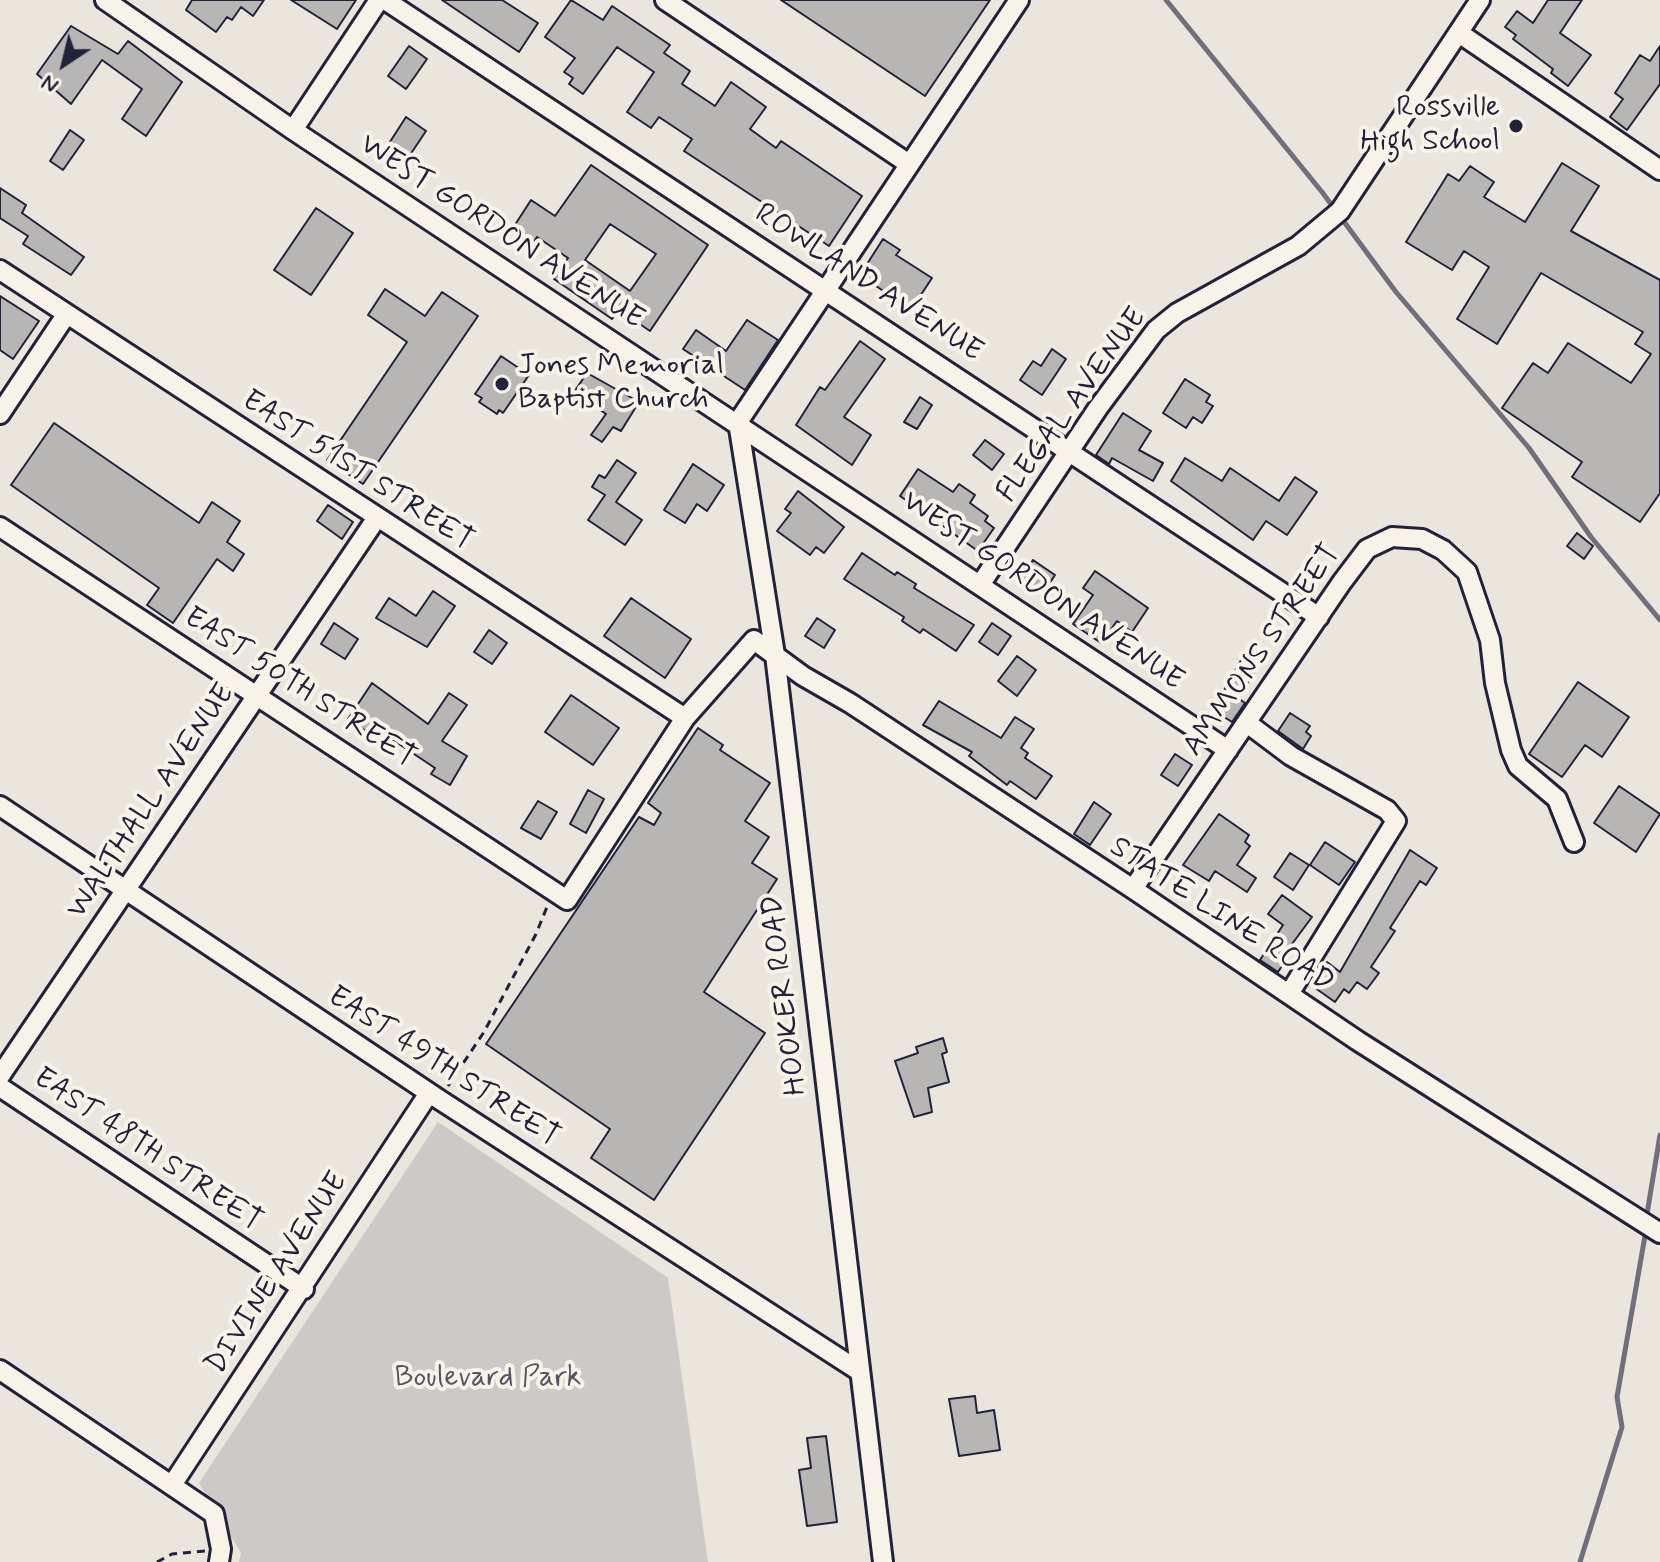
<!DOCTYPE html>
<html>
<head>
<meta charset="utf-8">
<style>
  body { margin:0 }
  #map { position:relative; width:1660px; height:1562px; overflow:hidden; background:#eae6de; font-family:Mynerve,sans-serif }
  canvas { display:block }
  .north { position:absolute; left:24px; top:24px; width:80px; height:80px; -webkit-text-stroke:6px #f7f3e8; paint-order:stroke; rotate:215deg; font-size:22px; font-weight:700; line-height:32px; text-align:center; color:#22223b }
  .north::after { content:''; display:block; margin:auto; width:28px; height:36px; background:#22223b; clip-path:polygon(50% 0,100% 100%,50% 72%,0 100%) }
</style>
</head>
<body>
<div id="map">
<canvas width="1660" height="1562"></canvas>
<div class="north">N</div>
</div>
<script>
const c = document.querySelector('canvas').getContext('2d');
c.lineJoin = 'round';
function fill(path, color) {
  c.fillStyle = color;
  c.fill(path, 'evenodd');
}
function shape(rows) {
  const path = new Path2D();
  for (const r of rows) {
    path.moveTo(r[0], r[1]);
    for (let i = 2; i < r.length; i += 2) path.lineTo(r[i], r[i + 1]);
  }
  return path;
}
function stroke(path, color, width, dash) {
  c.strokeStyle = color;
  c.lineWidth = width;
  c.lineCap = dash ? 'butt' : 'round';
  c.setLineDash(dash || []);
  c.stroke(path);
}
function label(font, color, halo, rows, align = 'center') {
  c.font = font + ' Mynerve,sans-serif';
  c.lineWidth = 8;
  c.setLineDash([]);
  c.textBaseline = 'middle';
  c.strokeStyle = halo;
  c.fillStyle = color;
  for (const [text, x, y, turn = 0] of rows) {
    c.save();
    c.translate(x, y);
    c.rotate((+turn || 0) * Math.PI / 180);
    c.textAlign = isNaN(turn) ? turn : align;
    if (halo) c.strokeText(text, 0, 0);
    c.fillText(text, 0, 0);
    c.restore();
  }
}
fill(shape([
  [438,1122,668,1278,708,1562,239,1562,241,1553,199,1483]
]), '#cdc9c6');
stroke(shape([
  [1166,0,1322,192,1396,292,1529,448,1591,537,1660,620],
  [1646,1220,1660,1135],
  [1580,1562,1622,1427,1617,1397,1646,1230]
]), '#716f7b', 5);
const building = shape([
  [192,0,264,0,253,16,241,7,232,20,227,17,216,32,186,10,192,0],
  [291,0,356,0,337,29,291,0],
  [442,0,502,0,538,23,519,52,442,0],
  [571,0,603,20,612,6,670,45,664,53,690,71,682,84,715,106,731,82,766,107,750,129,776,148,781,141,862,196,829,246,684,151,692,139,659,117,651,128,627,112,654,72,617,47,583,94,569,84,573,78,564,72,575,58,545,37,571,0],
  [781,0,990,0,925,96,781,0],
  [1548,0,1582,0,1560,33,1591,55,1568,86,1551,73,1553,69,1513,39,1516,35,1505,27,1517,11,1533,23,1548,0],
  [71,26,118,54,128,41,182,82,146,136,122,119,142,89,102,60,71,104,37,74,71,26],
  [409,46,427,59,406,89,388,76,409,46],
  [1660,46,1660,84,1627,130,1610,117,1623,99,1615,93,1640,55,1650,61,1660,46],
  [406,117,426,131,406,161,386,148,406,117],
  [70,130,84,140,63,170,50,161,70,130],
  [1562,163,1599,186,1571,231,1660,280,1660,493,1640,522,1572,477,1582,462,1502,408,1533,363,1548,373,1568,343,1631,383,1651,354,1635,344,1643,332,1541,273,1497,344,1457,319,1489,267,1464,251,1452,270,1406,242,1448,174,1459,181,1470,166,1494,182,1484,197,1525,222,1562,163],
  [591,165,708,245,650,331,619,310,612,319,554,279,568,258,537,237,532,245,511,231,531,200,555,216,591,165],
  [610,224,656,254,630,291,585,260,610,224],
  [0,188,26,205,22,213,84,257,71,275,23,244,28,236,0,218,0,188],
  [316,208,353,233,311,295,274,270,316,208],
  [883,239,900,250,896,255,932,278,911,310,860,275,883,239],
  [385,289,425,316,442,292,478,316,363,484,327,460,407,342,368,315,385,289],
  [0,296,39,321,13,359,0,350,0,296],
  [747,320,778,340,745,390,683,349,696,330,726,351,747,320],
  [860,341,885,359,844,417,871,435,852,465,796,425,820,387,825,390,860,341],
  [1052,349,1066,359,1042,395,1020,380,1033,361,1041,366,1052,349],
  [501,356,529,375,503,413,499,410,497,414,479,402,482,398,475,394,501,356],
  [587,373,639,402,621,431,613,427,602,442,591,435,606,414,574,392,587,373],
  [1185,379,1210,395,1206,402,1213,406,1202,423,1193,417,1186,428,1163,413,1185,379],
  [920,397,932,405,917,429,904,422,920,397],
  [1123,413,1151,431,1139,450,1163,463,1153,481,1112,458,1109,464,1096,455,1123,413],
  [54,423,199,523,212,502,240,521,227,542,244,554,233,571,217,559,173,623,147,605,159,588,11,485,54,423],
  [985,440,1004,454,992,470,973,455,985,440],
  [1185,458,1222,481,1230,468,1279,501,1295,477,1317,492,1287,535,1266,521,1253,540,1171,481,1185,458],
  [617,460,636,473,616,502,642,520,625,545,588,520,605,495,592,487,599,475,605,478,617,460],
  [693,464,724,485,707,511,697,504,685,523,664,510,693,464],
  [918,469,953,492,959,484,975,495,970,503,988,516,985,521,994,528,978,551,900,496,918,469],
  [798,491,844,527,824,553,816,547,810,555,777,531,791,513,785,509,798,491],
  [328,505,353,522,342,539,317,521,328,505],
  [1577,533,1593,546,1584,559,1567,546,1577,533],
  [862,553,895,575,897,572,916,584,914,588,974,625,956,651,923,629,920,633,902,621,904,617,844,579,862,553],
  [1033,560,1055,575,1043,593,1021,578,1033,560],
  [1095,571,1148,608,1132,632,1117,621,1101,643,1073,624,1093,595,1083,588,1095,571],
  [433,591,455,606,427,647,376,618,389,598,416,616,433,591],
  [631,598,691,639,665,678,604,636,631,598],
  [817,618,835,630,824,648,805,636,817,618],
  [334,623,358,639,345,659,321,644,334,623],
  [992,623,1011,636,998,655,979,642,992,623],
  [489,630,507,643,492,664,474,652,489,630],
  [1244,655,1259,665,1238,698,1245,703,1232,722,1213,710,1244,655],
  [1017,656,1036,670,1017,696,998,681,1017,656],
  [1578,682,1629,717,1602,757,1585,745,1562,777,1529,754,1578,682],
  [372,683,428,724,449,693,467,705,442,741,467,756,450,785,431,774,435,768,399,744,373,728,370,734,348,719,372,683],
  [571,695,619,728,593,765,545,732,571,695],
  [939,701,1001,738,1015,717,1034,729,1021,748,1028,753,1025,758,1052,776,1036,799,1010,781,1007,785,969,756,972,752,923,725,939,701],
  [1290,713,1310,726,1306,732,1311,736,1303,749,1278,731,1290,713],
  [698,728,723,745,720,750,770,783,745,821,769,837,752,863,777,879,704,992,765,1033,654,1200,591,1158,610,1129,486,1044,639,817,654,825,661,813,648,803,698,728],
  [1175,754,1192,765,1178,786,1161,775,1175,754],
  [1619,786,1660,814,1636,852,1594,823,1619,786],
  [588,790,604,799,586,833,570,824,588,790],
  [538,801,557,812,541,839,521,828,538,801],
  [1094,802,1111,814,1090,845,1074,834,1094,802],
  [1219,814,1249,835,1245,842,1250,846,1237,865,1256,878,1247,892,1215,871,1209,881,1183,865,1219,814],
  [1325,842,1355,862,1339,885,1310,865,1325,842],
  [1410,850,1437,868,1426,885,1420,881,1390,928,1395,931,1371,967,1379,973,1367,989,1357,982,1349,993,1344,989,1335,1002,1311,985,1327,962,1340,972,1410,850],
  [1290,853,1309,865,1293,890,1274,877,1290,853],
  [1282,895,1312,917,1292,944,1295,946,1278,972,1260,960,1283,925,1268,914,1282,895],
  [943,1038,947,1052,942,1054,949,1082,928,1088,932,1112,914,1117,895,1061,918,1053,916,1047,943,1038],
  [975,1396,977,1413,994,1410,1000,1450,959,1456,949,1399,975,1396],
  [826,1436,837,1522,807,1526,799,1470,811,1468,807,1438,826,1436]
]);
fill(building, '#b8b6b5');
stroke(building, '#22223b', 2);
const minor = shape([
  [105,0,293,130,1228,750],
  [385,0,1319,617],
  [665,0,909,164],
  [1459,33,1660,170],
  [293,130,379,0],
  [0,270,685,718],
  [0,414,66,315],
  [0,527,567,900,685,718,754,640,803,676,850,703,1133,889,1358,1041,1660,1233],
  [980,585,1098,408,1156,330,1177,313,1298,246,1340,211,1480,0],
  [1247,723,1291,756,1387,810,1396,821,1289,994],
  [0,806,440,1100,859,1371],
  [1133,889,1342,582,1367,549,1392,537,1422,539,1443,550,1467,572,1490,640,1495,683,1511,750,1518,766,1557,799,1574,842],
  [0,1076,376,519],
  [0,1087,304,1289],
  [0,1370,214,1514,221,1549,219,1562],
  [172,1485,429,1093],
  [883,1562,775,655,738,422,1019,0]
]);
stroke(minor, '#22223b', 24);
stroke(shape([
  [448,1086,484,1032,536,934,547,907],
  [157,1562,172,1554,205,1551]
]), '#22223b', 3, [8, 6]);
stroke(minor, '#f7f3e8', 18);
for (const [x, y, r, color] of [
  [1516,126,8,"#22223b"],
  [502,384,8,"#22223b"]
]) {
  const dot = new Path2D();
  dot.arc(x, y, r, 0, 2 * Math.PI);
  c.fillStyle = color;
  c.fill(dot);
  stroke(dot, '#f7f3e8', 3);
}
label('30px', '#22223b', '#f7f3e8', [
  ["Rossville",1500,109],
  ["High School",1500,143],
  ["Jones Memorial",518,367,"left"],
  ["Baptist Church",518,401,"left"]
], 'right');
label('30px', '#22223b', '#f7f3e8', [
  ["WEST GORDON AVENUE",501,233,33],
  ["ROWLAND AVENUE",868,284,33],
  ["FLEGAL AVENUE",1073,406,-54],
  ["EAST 51ST STREET",357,472,33],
  ["WEST GORDON AVENUE",1042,592,34],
  ["AMMONS STREET",1263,651,-55],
  ["EAST 50TH STREET",299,689,33],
  ["WALTHALL AVENUE",152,802,-56],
  ["STATE LINE ROAD",1221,916,33],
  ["HOOKER ROAD",786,995,-97],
  ["EAST 49TH STREET",443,1068,33],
  ["EAST 48TH STREET",147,1151,34],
  ["DIVINE AVENUE",278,1274,-57]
]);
label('30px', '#555465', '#f7f3e8', [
  ["Boulevard Park",488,1379]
]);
</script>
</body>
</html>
